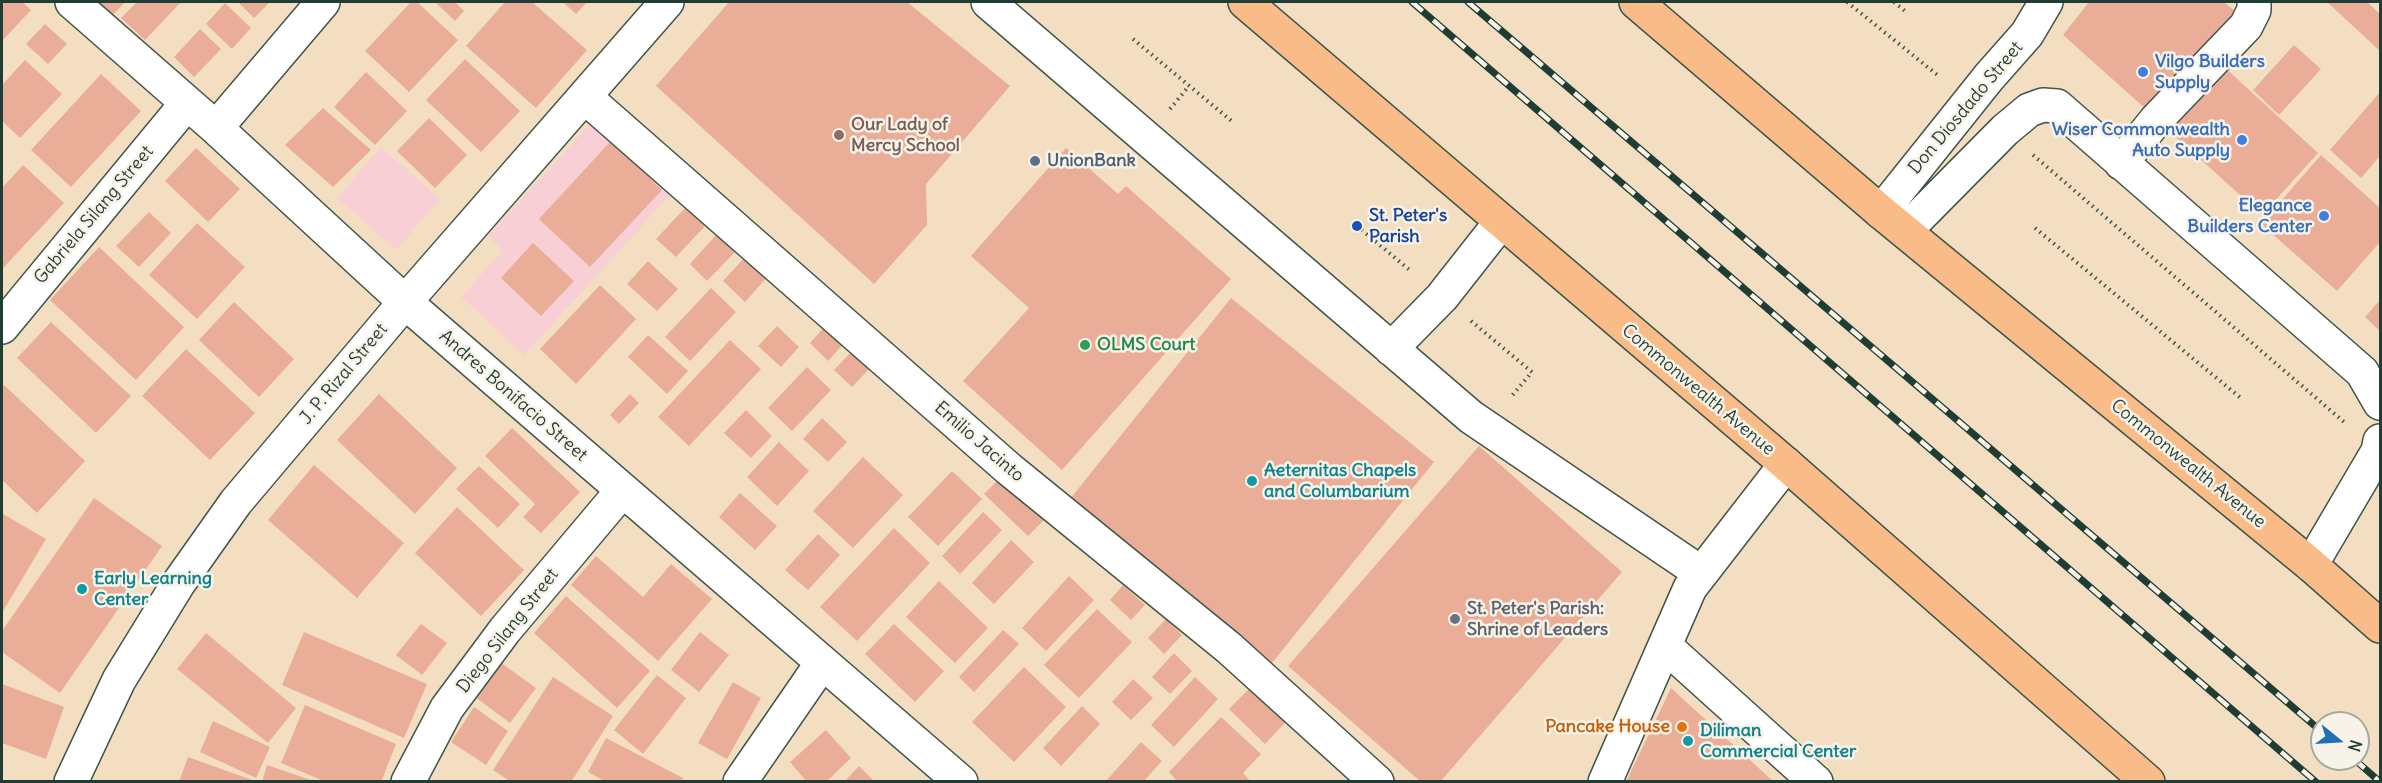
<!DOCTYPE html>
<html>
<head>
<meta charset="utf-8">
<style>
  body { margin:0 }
  #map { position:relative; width:2382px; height:783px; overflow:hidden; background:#f3dec1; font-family:Delius,sans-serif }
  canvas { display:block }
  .frame { position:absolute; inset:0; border:3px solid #1f3d34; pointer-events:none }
  .north { position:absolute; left:2310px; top:711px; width:60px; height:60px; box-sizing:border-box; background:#f7f3e8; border:2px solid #a1aaa0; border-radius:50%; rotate:108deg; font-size:16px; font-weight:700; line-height:24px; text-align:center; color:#1f3d34 }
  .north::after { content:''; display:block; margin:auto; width:21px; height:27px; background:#1f6fb2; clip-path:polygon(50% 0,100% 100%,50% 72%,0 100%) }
</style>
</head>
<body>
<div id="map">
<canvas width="2382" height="783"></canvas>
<div class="frame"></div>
<div class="north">N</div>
</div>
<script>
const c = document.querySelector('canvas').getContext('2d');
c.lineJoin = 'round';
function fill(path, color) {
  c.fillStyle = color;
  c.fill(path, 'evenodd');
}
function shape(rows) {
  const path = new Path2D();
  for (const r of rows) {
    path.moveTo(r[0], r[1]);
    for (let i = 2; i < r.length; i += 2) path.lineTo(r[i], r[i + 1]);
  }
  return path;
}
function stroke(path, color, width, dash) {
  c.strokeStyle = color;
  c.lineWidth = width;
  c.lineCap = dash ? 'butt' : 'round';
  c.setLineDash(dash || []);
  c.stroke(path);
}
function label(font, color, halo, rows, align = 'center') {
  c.font = font + ' Delius,sans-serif';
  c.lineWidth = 5;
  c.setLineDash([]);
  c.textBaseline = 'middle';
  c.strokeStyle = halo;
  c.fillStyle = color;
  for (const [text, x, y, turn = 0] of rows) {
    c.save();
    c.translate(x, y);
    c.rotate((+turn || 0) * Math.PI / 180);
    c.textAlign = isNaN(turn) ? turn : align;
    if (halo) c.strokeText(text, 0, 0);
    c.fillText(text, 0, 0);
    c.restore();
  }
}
fill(shape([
  [597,117,675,190,524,355,461,297,503,251,488,236],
  [381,147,440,199,396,250,337,198]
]), '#f7cfd4');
fill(shape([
  [2,2,22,2,31,10,3,40],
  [96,2,125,2,112,16],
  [137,2,181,2,145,40,121,18],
  [238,2,270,2,254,18],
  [411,2,417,2,458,40,409,92,365,51],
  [435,2,455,2,464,11,455,21],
  [505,2,532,2,587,50,536,108,466,46],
  [563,2,587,2,576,14],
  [729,2,907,2,1010,86,926,184,927,225,874,284,656,86],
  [2089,2,2224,2,2235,11,2147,110,2063,35],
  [2327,2,2367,2,2380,14,2380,51],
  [225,3,251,28,232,49,206,24],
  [45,24,67,44,48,64,26,44],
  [200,29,221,49,194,77,174,57],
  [2294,45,2321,69,2279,115,2253,90],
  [465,59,520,111,481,152,426,100],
  [25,60,62,94,20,138,2,121,2,85],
  [2222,65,2318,153,2262,215,2166,128],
  [366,72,407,111,375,145,334,107],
  [101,74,141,111,71,187,31,150],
  [2380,92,2380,156,2361,178,2330,150],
  [323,108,371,150,333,187,285,145],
  [429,118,467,155,435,188,397,151],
  [611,141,662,190,590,267,539,219],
  [196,148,240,189,208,222,165,181],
  [1066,148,1118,194,1126,186,1231,279,1062,470,963,381,1029,308,971,256],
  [2321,155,2380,208,2380,242,2337,291,2261,224],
  [23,165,64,203,3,268,2,188],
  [685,208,705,226,676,257,656,239],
  [149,212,171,233,139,267,116,246],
  [197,223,245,267,197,319,149,275],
  [717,234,736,251,707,281,690,264],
  [533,243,574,281,541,316,501,278],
  [99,247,184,327,136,380,50,300],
  [747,255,769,275,745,302,723,281],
  [648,261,678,289,657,311,627,284],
  [600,285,636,319,576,384,540,349],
  [711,288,736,312,690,361,665,337],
  [1231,298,1434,462,1272,663,1070,499],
  [2380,300,2380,331,2365,317],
  [234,302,294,359,259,397,199,340],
  [51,322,131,396,96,433,17,358],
  [829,322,847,340,828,361,810,343],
  [777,326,799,347,781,367,758,346],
  [648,335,688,371,667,394,628,357],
  [730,340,761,369,689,446,658,417],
  [186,349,255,413,210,460,142,396],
  [854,349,872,366,852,387,834,370],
  [807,367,831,390,792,431,768,408],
  [4,385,85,461,37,513,2,480,2,388],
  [379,394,457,468,415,514,337,440],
  [630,394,639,403,619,424,610,415],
  [746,410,772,436,751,458,724,433],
  [822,418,847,442,828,462,803,439],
  [512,428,580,492,541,533,523,517,535,504,485,456],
  [779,442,809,471,777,506,747,477],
  [1479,446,1622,572,1440,782,1421,782,1288,666],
  [863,457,903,495,853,548,813,511],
  [314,465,404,543,357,598,268,520],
  [479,466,520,504,498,528,456,489],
  [952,471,982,499,938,546,908,517],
  [1001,477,1045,519,1028,536,984,494],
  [740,493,777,526,755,550,719,517],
  [94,498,162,546,60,693,2,652,2,631],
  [457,507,524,570,481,616,415,553],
  [983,512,1002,530,960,574,942,556],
  [3,514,46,539,3,611,2,517],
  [894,528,930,563,857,641,820,607],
  [818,534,840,555,808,590,785,570],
  [1011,540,1034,562,994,604,972,583],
  [596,556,643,597,671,564,712,599,658,661,571,585],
  [1069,576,1094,600,1046,651,1022,628],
  [939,581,988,628,955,663,906,617],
  [1123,585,1145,605,1131,620,1110,600],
  [566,596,650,671,617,708,534,633],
  [1097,609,1132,642,1079,698,1044,665],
  [1166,619,1182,635,1164,654,1148,638],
  [421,624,447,643,422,675,396,655],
  [894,624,944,671,915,702,865,654],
  [1003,630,1019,644,974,692,959,677],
  [304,632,427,684,404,738,282,685],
  [700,632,729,655,699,692,671,670],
  [206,633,296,708,268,743,177,669],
  [1174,653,1192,671,1170,694,1152,677],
  [500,662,536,688,510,723,475,697],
  [1024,667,1066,707,1014,762,972,722],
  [657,675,686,698,643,754,614,730],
  [553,677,613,716,571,782,511,782,493,770],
  [1195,677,1218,699,1174,747,1151,725],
  [1133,679,1153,698,1131,720,1112,702],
  [1259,679,1295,712,1265,744,1229,709],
  [733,682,761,698,727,759,698,743],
  [2,684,64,707,46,759,2,743],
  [1671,688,1774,782,1626,782],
  [305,705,396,744,381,782,326,782,281,763],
  [1082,706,1100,724,1061,766,1043,748],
  [474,707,508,731,486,765,451,742],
  [1221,717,1261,754,1243,773,1251,782,1178,782,1169,772],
  [213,721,270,747,256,778,200,752],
  [826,730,851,758,826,782,807,782,790,762],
  [606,738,683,778,682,782,606,782,588,772],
  [1141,742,1162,761,1143,782,1105,782],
  [188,757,255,781,255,782,179,782],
  [267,765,314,781,314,782,262,782],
  [859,766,875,782,844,782]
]), '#eaae98');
const minor = shape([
  [72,2,216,128,405,302,961,782],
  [988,2,1471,417,1701,573],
  [585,97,1009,469,1229,648,1377,782],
  [216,128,323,2],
  [2121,163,2156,120,2246,26,2254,10,2254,2],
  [1881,212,1989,77,2027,34,2046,2],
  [1905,231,2005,130,2029,110,2043,105,2057,106,2362,372,2380,403],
  [2,327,187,103],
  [1391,349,1442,297,1501,222],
  [2311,565,2378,451,2380,441],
  [1665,646,1816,782],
  [71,782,119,680,178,584,236,502,405,302,667,2],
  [408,782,447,708,505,630,622,491],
  [740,782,822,663],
  [1605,782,1690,588,1786,464]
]);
const major = shape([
  [1245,2,1786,464,2148,782],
  [1636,2,1881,212,2311,565,2380,626]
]);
stroke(minor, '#3f5549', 36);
stroke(major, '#3f5549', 36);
stroke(shape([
  [1847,2,1940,77],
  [1894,2,1905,11,1908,9],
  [1133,39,1234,123],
  [1170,109,1189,86],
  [2033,155,2344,422],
  [1357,226,1412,272],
  [2035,228,2242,399],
  [1471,321,1532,372,1510,398]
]), '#3f5549', 4, [1.5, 4.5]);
stroke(minor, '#fff', 33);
stroke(major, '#f9bc89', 33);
const rail = shape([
  [1412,2,2316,782],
  [1468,2,2322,732],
  [2354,759,2380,782]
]);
stroke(rail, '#1f3d34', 7);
stroke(rail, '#f7f3e8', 4.5, [14]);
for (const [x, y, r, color] of [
  [2143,72,6,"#3f7fe0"],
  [839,135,6,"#8d6e63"],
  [2242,140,6,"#3f7fe0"],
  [1035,161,6,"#5c6f8a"],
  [2324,216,6,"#3f7fe0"],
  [1357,226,6,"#1a4fb4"],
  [1085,345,6,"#2e9e5b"],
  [1252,481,6,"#0f9aa8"],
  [82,589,6,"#0f9aa8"],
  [1455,619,6,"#6b7280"],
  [1682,727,6,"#e8710a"],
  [1688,741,6,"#0f9aa8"]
]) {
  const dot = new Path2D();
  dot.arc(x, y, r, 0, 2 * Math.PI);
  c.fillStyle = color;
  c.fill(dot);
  stroke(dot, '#f7f3e8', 2);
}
label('bold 18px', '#366cbe', '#f7f3e8', [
  ["Vilgo Builders",2155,62,"left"],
  ["Supply",2155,83,"left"],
  ["Wiser Commonwealth",2230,130],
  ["Auto Supply",2230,151],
  ["Elegance",2312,206],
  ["Builders Center",2312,227]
], 'right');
label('18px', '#1f3d34', '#f7f3e8', [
  ["Don Diosdado Street",1966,108,-50],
  ["Gabriela Silang Street",94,215,-50],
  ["J. P. Rizal Street",344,374,-50],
  ["Commonwealth Avenue",1698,390,40],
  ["Andres Bonifacio Street",513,396,41],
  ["Emilio Jacinto",979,442,41],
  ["Commonwealth Avenue",2188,464,39],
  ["Diego Silang Street",508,631,-52]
]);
label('bold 18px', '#785e54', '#f7f3e8', [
  ["Our Lady of",851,125],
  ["Mercy School",851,146]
], 'left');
label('bold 18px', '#4e5e75', '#f7f3e8', [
  ["UnionBank",1047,161]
], 'left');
label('bold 18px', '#164399', '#f7f3e8', [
  ["St. Peter's",1369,216],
  ["Parish",1369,237]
], 'left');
label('bold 18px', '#27864d', '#f7f3e8', [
  ["OLMS Court",1097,345]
], 'left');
label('bold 18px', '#0d838f', '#f7f3e8', [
  ["Aeternitas Chapels",1264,471],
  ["and Columbarium",1264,492],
  ["Early Learning",94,579],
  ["Center",94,600],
  ["Diliman",1700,731],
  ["Commercial Center",1700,752]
], 'left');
label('bold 18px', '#5b616d', '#f7f3e8', [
  ["St. Peter's Parish:",1467,609],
  ["Shrine of Leaders",1467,630]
], 'left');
label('bold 18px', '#c56008', '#f7f3e8', [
  ["Pancake House",1670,727]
], 'right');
</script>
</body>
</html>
